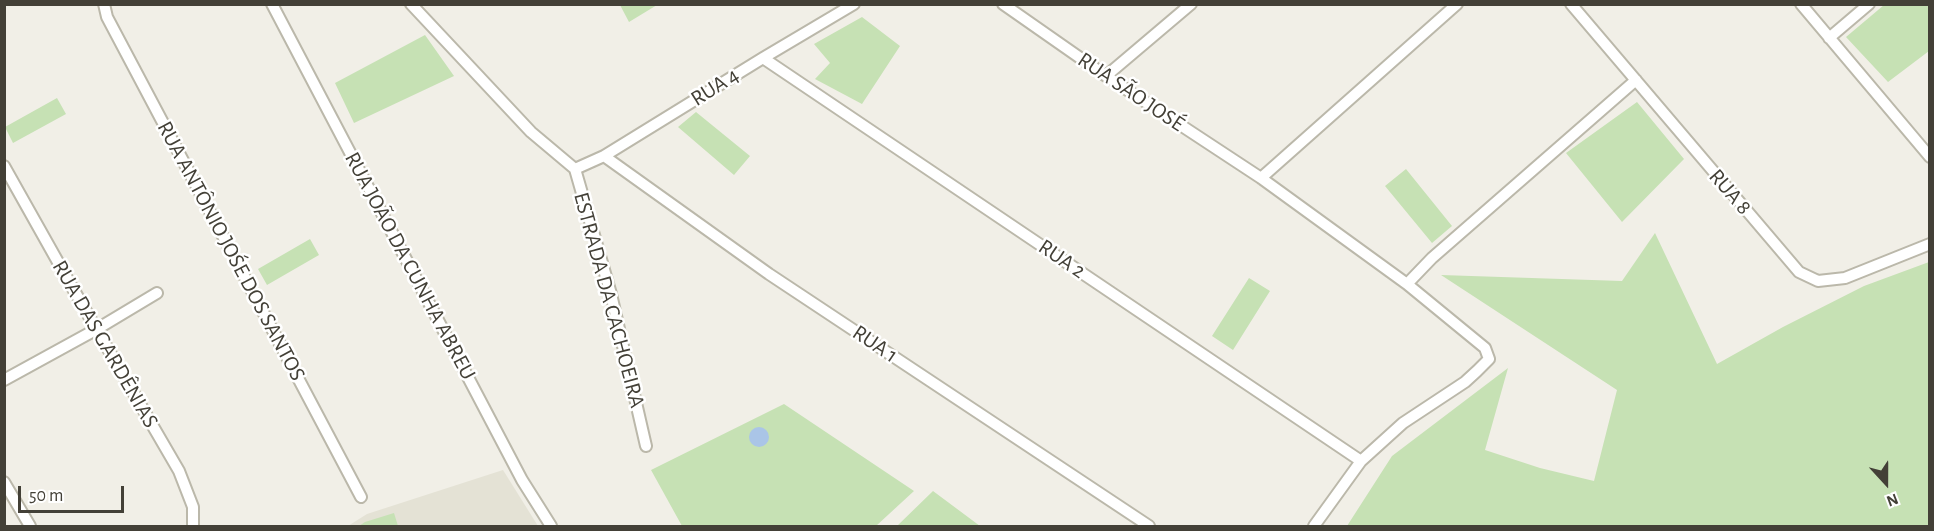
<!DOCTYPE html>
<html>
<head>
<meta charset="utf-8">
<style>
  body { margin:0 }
  #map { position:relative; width:1934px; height:531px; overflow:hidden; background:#f1efe7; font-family:"Alegreya Sans",sans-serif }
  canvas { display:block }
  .frame { position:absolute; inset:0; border:6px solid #434037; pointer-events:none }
  .north { position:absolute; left:1856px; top:453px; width:60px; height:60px; -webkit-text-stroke:4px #fff; paint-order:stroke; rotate:159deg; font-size:16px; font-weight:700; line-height:24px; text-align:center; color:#434037 }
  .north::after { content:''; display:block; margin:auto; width:21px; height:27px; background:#434037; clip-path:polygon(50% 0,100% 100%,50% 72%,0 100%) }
  .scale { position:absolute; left:18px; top:486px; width:106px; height:27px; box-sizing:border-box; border:3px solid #434037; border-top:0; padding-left:8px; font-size:18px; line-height:21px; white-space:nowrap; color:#434037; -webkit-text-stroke:4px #fff; paint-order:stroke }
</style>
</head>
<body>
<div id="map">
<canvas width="1934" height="531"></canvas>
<div class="frame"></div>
<div class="north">N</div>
<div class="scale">50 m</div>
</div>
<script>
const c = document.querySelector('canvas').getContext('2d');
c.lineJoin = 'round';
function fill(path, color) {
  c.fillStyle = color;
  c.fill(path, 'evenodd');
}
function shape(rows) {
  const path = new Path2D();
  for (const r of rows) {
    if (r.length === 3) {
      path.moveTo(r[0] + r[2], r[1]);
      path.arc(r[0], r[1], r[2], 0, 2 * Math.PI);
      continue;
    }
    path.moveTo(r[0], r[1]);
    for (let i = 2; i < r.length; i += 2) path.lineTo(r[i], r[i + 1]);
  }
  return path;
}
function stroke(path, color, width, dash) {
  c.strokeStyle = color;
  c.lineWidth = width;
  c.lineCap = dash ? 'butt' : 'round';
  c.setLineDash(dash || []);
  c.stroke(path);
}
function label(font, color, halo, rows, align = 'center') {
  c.font = font + ' "Alegreya Sans",sans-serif';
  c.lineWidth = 5;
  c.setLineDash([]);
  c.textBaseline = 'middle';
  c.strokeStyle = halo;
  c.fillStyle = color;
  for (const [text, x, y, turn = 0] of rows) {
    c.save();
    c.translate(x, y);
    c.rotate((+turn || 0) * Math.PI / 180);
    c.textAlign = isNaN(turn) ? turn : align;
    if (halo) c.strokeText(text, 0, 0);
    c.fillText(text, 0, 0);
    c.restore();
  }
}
fill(shape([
  [503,470,538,526,348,526,367,514]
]), '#e4e2d5');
fill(shape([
  [620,5,657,5,629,22],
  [1884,5,1930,5,1929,51,1888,82,1846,37],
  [862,17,900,46,862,104,815,79,830,63,814,44],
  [425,35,454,76,354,123,335,83],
  [57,98,66,114,13,143,5,127],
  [1637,102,1684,159,1622,222,1566,153],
  [696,112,750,156,734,175,678,127],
  [1406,169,1452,226,1432,243,1385,186],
  [1655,233,1717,364,1783,327,1864,286,1929,262,1929,526,1347,526,1392,456,1508,368,1485,450,1540,468,1594,481,1617,390,1441,275,1622,281],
  [310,239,319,255,267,285,258,269],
  [1249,278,1270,291,1233,350,1212,336],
  [784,404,914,491,876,526,682,526,651,470],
  [933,491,980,526,897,526],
  [394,513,398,526,359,526,365,522]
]), '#c6e1b4');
fill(shape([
  [759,437,10]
]), '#aac5e7');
const street = shape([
  [104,4,107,17,361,497],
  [272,4,522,480,551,526],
  [411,4,531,132,575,169,611,294,646,446],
  [1003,4,1106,76,1261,178,1407,284,1485,348,1489,359,1477,371,1465,382,1403,423,1361,461,1314,526],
  [1571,4,1799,272,1818,281,1845,278,1930,244],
  [1801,4,1930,157],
  [1829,38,1869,4],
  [763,58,1361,461],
  [1106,76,1191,4],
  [604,156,769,274,1149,526],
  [4,166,72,287,179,471,193,507,193,526],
  [575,169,604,156,763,58,854,4],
  [1261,178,1457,4],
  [1407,284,1432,258,1636,80],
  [4,380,97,329,157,293],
  [4,482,30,526]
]);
stroke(street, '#bbb8aa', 14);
stroke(street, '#fff', 10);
label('22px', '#434037', '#fff', [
  ["RUA 4",715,87,-32],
  ["RUA SÃO JOSÉ",1131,92,34],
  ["RUA 8",1730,192,49],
  ["RUA ANTÔNIO JOŚE DOS SANTOS",231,251,62],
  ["RUA 2",1062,259,34],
  ["RUA JOÃO DA CUNHA ABREU",410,266,62],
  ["ESTRADA DA CACHOEIRA",609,300,75],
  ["RUA DAS GARDÊNIAS",105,344,60],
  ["RUA 1",875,344,34]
]);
</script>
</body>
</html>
